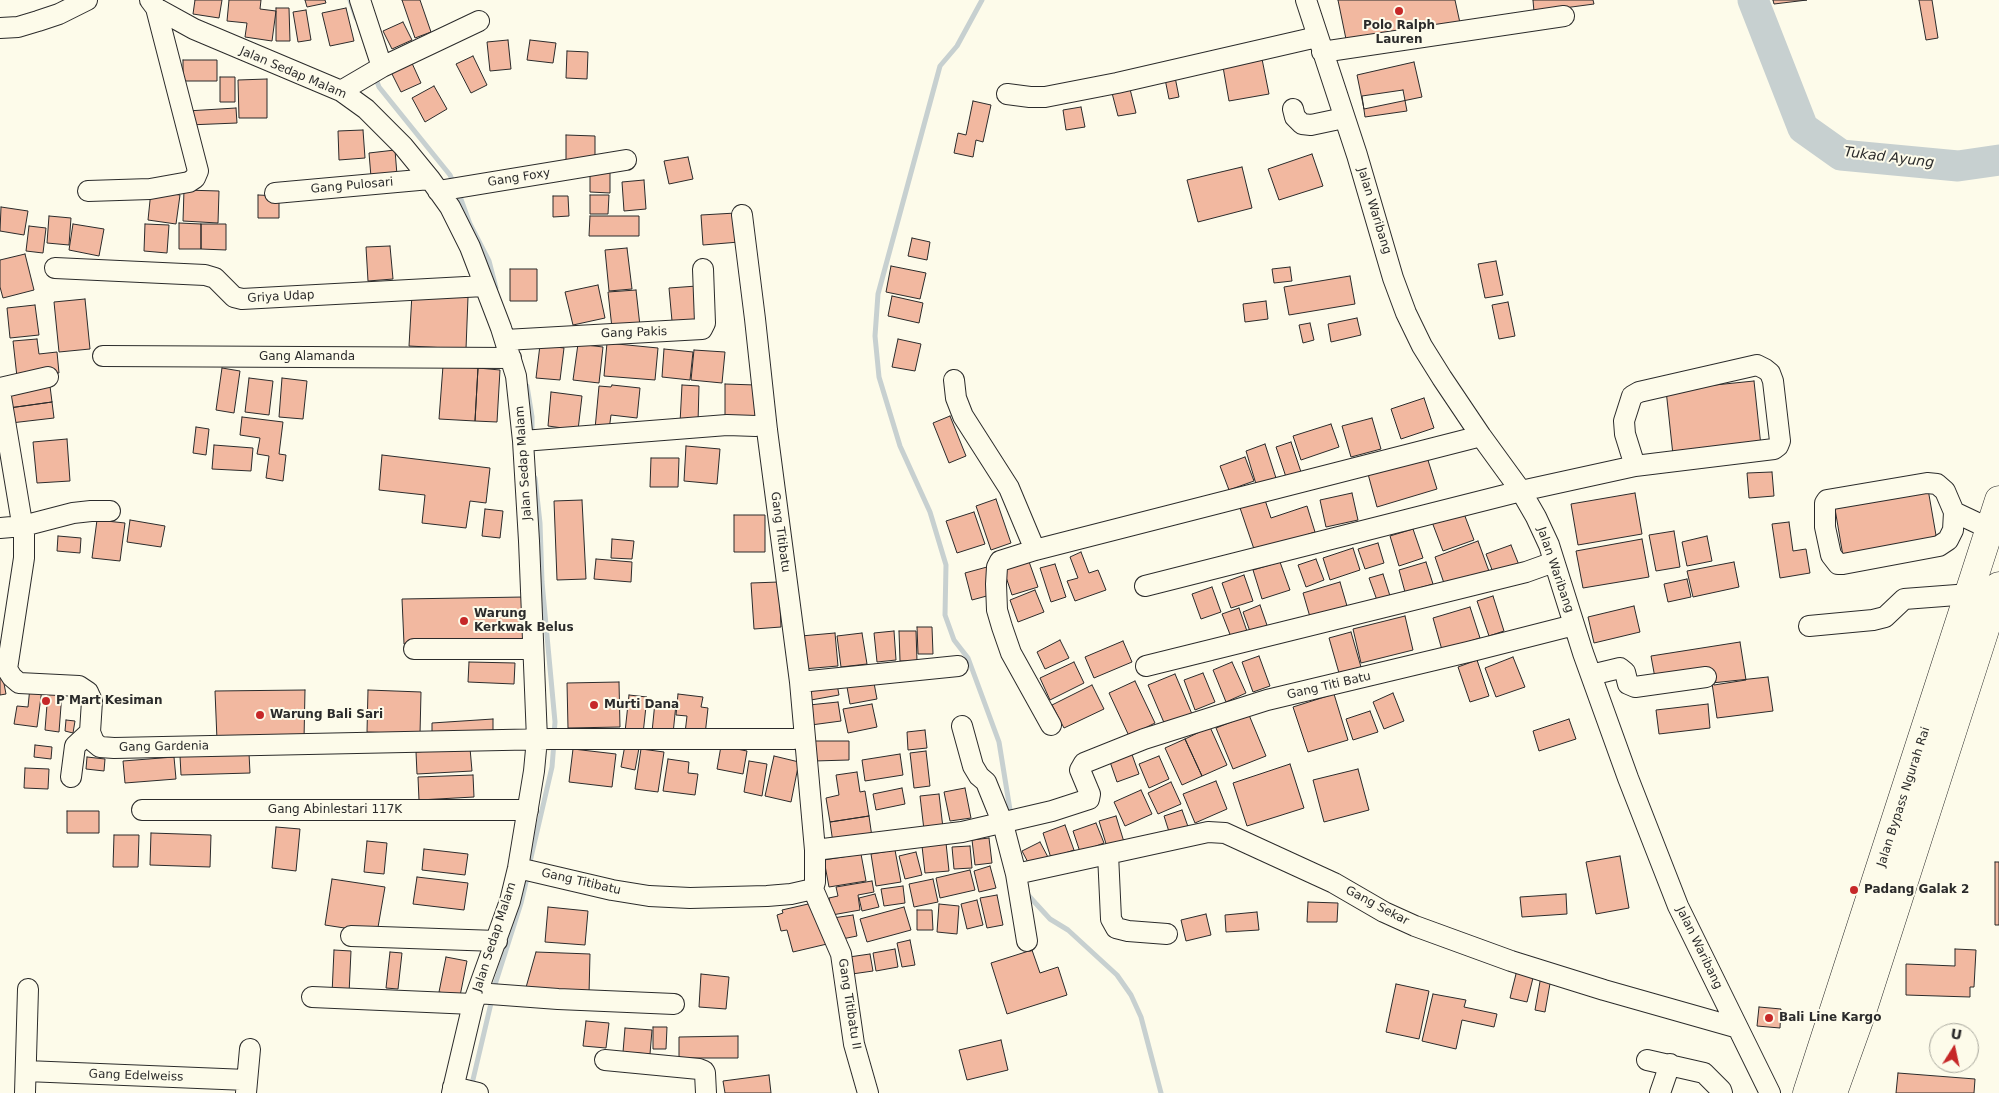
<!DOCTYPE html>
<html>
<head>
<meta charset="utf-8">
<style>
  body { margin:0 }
  #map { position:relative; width:1999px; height:1093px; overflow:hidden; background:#fdfbea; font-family:"DejaVu Sans",sans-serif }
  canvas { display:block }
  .north { position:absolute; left:1929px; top:1023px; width:50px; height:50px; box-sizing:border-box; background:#fdfbea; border:1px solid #a9a89e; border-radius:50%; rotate:10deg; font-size:14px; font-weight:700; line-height:20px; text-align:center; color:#2b2b2b }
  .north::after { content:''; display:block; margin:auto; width:18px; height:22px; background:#c62828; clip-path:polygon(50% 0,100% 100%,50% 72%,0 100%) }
</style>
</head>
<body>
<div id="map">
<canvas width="1999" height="1093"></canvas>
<div class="north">U</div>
</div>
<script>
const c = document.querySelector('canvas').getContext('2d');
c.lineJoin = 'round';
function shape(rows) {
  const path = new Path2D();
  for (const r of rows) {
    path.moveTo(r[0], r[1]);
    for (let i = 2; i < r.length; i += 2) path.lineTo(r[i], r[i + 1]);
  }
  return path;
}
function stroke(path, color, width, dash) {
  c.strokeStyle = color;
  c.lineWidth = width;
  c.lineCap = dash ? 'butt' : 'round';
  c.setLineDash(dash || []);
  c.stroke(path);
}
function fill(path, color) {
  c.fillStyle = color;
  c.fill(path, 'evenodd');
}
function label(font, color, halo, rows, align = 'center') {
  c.font = font + ' "DejaVu Sans",sans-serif';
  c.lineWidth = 4;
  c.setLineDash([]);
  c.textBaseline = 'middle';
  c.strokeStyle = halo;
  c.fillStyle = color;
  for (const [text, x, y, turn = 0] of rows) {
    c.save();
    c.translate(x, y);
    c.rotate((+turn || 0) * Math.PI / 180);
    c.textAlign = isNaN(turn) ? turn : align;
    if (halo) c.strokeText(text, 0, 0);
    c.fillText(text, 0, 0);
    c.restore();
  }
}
stroke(shape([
  [350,0,356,18],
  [982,0,957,46,940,66,878,294,875,336,879,377,900,446,930,512,946,565,945,615,954,640,968,658,999,742,1011,816],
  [375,76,379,87,450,175,454,184],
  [458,191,470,224,489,261,496,288],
  [527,386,532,417,532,437],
  [535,478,540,523,542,582,555,722,554,734],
  [529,866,552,767,554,742],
  [1028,895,1050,919,1068,930,1117,975,1131,995,1141,1017,1161,1093],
  [493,991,521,903,528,874],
  [471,1088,492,999]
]), '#c7d0d0', 5);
stroke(shape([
  [1753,0,1803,128,1841,155,1958,166,1999,160]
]), '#c7d0d0', 31);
const building = shape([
  [195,0,222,0,219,18,193,14,195,0],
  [229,0,261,0,260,9,276,11,272,41,245,37,247,23,227,21,229,0],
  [305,0,325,0,326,3,307,7,305,0],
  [402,0,420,0,431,32,415,38,402,0],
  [1338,0,1455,0,1460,23,1347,44,1338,0],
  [1533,0,1593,0,1594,4,1534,12,1533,0],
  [1773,0,1807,0,1774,4,1773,0],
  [1919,0,1932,0,1938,38,1926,40,1919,0],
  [276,8,289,8,290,41,276,41,276,8],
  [346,8,354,41,330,46,322,13,346,8],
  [306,10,311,40,298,42,293,12,306,10],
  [403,22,412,40,392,49,383,31,403,22],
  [508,40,511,69,490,71,487,42,508,40],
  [530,40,556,43,553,63,527,60,530,40],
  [567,51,588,52,587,79,566,78,567,51],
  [473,56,487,85,471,93,456,64,473,56],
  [1262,59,1269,94,1229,101,1223,67,1262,59],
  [183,60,217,60,217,81,183,81,183,60],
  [411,61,421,83,401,92,390,70,411,61],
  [1414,62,1422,97,1364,109,1357,75,1414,62],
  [220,77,235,77,235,102,220,102,220,77],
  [1175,77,1179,97,1169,99,1165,79,1175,77],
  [267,79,267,118,239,118,238,80,267,79],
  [434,86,447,109,425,122,412,98,434,86],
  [1130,89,1136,113,1118,116,1112,93,1130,89],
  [1403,90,1407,111,1365,117,1362,96,1403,90],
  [973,101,991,105,983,142,976,140,973,157,954,153,958,133,966,135,973,101],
  [1081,107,1085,127,1066,130,1063,110,1081,107],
  [236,108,237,123,188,125,187,111,236,108],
  [363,130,365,158,339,160,338,131,363,130],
  [566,135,595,136,595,162,566,162,566,135],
  [395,150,397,175,371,177,369,153,395,150],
  [1312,154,1323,186,1279,200,1268,169,1312,154],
  [688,157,693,179,669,184,664,161,688,157],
  [1242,167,1252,208,1198,222,1187,180,1242,167],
  [590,171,610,172,610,193,590,192,590,171],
  [644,180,646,209,624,211,622,182,644,180],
  [184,190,219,191,218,223,183,221,184,190],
  [151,191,180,195,176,224,148,220,151,191],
  [258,195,279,196,279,218,258,218,258,195],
  [590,195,609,195,608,214,590,214,590,195],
  [553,196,568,196,569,216,553,217,553,196],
  [1,207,28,211,24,235,0,231,1,207],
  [736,213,739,242,703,245,701,215,736,213],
  [49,216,71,218,69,245,47,243,49,216],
  [590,216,639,216,639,236,589,236,590,216],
  [179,223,201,224,201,249,179,249,179,223],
  [73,224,104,229,99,256,69,250,73,224],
  [145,224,169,225,167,253,144,251,145,224],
  [201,224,226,224,226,250,201,249,201,224],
  [29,226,46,228,43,253,26,251,29,226],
  [912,238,930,242,927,260,908,256,912,238],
  [390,246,393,279,368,281,366,247,390,246],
  [627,248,632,289,609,291,605,250,627,248],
  [25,254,34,290,3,298,0,287,0,260,25,254],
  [1496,261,1503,295,1485,298,1478,264,1496,261],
  [891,266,926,273,920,299,886,292,891,266],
  [1290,267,1292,281,1274,283,1272,269,1290,267],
  [510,269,537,269,537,301,510,301,510,269],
  [1350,276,1355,304,1289,315,1284,287,1350,276],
  [598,285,605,318,573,325,565,292,598,285],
  [697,286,700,319,672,321,669,288,697,286],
  [636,290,640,326,612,328,608,292,636,290],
  [412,294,468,297,466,349,409,346,412,294],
  [892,296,923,303,919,323,888,316,892,296],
  [85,299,90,349,59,352,54,302,85,299],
  [1266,301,1268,319,1245,322,1243,304,1266,301],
  [1508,302,1515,336,1499,339,1492,305,1508,302],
  [35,305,39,335,10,338,7,308,35,305],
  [1357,318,1361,335,1331,342,1328,324,1357,318],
  [1310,323,1314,340,1303,343,1299,325,1310,323],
  [37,339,39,354,57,352,59,373,17,377,13,341,37,339],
  [898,339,921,344,915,371,892,367,898,339],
  [607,343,658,348,655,380,604,376,607,343],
  [578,344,603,347,599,383,573,380,578,344],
  [540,345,564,348,560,380,536,378,540,345],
  [664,349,693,352,690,380,662,377,664,349],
  [694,350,725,352,722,383,691,380,694,350],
  [443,366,478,368,475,421,439,419,443,366],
  [222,368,240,371,234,413,216,410,222,368],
  [478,368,500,370,497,422,475,421,478,368],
  [249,378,273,381,269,415,245,412,249,378],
  [282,378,307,381,303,419,279,417,282,378],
  [1754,381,1761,446,1673,455,1666,390,1754,381],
  [725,384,756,385,756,420,725,419,725,384],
  [612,385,640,388,637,418,611,415,609,430,595,429,599,386,611,387,612,385],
  [682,385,699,386,698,423,680,423,682,385],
  [50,386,52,402,9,408,7,391,50,386],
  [551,392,582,396,578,430,548,426,551,392],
  [1424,398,1434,428,1401,439,1391,409,1424,398],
  [52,402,54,418,11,423,9,408,52,402],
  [950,416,966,456,949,463,933,423,950,416],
  [242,417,283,422,279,454,286,455,283,481,266,478,269,456,257,454,260,438,240,435,242,417],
  [1372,418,1381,449,1351,457,1342,426,1372,418],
  [1331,424,1339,447,1301,460,1293,436,1331,424],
  [196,427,209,429,206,455,193,453,196,427],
  [67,439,70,481,37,483,33,442,67,439],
  [1291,442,1301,472,1286,477,1276,447,1291,442],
  [1265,444,1276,478,1256,484,1246,451,1265,444],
  [214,445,253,448,251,471,212,469,214,445],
  [686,446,720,449,717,484,684,481,686,446],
  [382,455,490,468,486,503,470,501,466,528,422,523,425,495,379,490,382,455],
  [1245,457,1254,481,1229,490,1220,466,1245,457],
  [1427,457,1437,489,1377,507,1368,474,1427,457],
  [651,458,679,458,678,487,650,487,651,458],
  [1772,472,1774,496,1749,498,1747,473,1772,472],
  [1928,489,1937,541,1843,556,1834,503,1928,489],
  [1352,493,1358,520,1326,527,1320,500,1352,493],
  [1635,493,1642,534,1578,545,1571,504,1635,493],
  [1264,497,1271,518,1307,506,1315,532,1255,552,1239,505,1264,497],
  [996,499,1011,543,991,550,976,506,996,499],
  [582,500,586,579,557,580,554,501,582,500],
  [485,509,503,511,500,538,482,536,485,509],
  [1463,511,1474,540,1443,551,1432,522,1463,511],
  [974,512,985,544,957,553,946,521,974,512],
  [734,515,765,515,765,552,734,552,734,515],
  [97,520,125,523,120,561,92,558,97,520],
  [130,520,165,526,161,547,127,542,130,520],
  [1789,522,1793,551,1806,549,1810,573,1780,578,1772,524,1789,522],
  [1413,529,1423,558,1399,566,1390,536,1413,529],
  [1674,531,1680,567,1656,571,1649,535,1674,531],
  [58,536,81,538,80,553,57,551,58,536],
  [1707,536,1712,561,1687,566,1682,542,1707,536],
  [612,539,634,541,632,559,611,558,612,539],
  [1642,539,1649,577,1583,588,1576,551,1642,539],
  [1478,541,1490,574,1446,589,1435,557,1478,541],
  [1378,543,1384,563,1365,569,1358,549,1378,543],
  [1511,545,1519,565,1494,575,1486,554,1511,545],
  [1353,548,1360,570,1330,580,1323,558,1353,548],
  [1081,552,1089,573,1098,570,1106,590,1075,601,1067,581,1078,578,1070,557,1081,552],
  [1027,556,1038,587,1012,595,1002,565,1027,556],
  [596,559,632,562,631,582,594,579,596,559],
  [1316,559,1324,580,1306,587,1298,565,1316,559],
  [1280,562,1290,590,1262,599,1253,570,1280,562],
  [1426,562,1433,584,1405,592,1399,570,1426,562],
  [1734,562,1739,587,1693,597,1687,571,1734,562],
  [1055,564,1066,597,1051,602,1040,568,1055,564],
  [987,567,994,594,972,600,965,573,987,567],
  [1383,574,1391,599,1378,603,1369,578,1383,574],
  [1244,575,1253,601,1231,608,1222,583,1244,575],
  [1687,579,1691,597,1668,602,1664,584,1687,579],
  [779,582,781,627,754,629,751,583,779,582],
  [1340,582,1347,606,1310,617,1303,593,1340,582],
  [1212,587,1221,612,1201,619,1192,594,1212,587],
  [1035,590,1044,612,1018,622,1010,600,1035,590],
  [1493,596,1504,631,1489,636,1477,601,1493,596],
  [524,597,526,643,404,644,402,599,524,597],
  [1260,605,1269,631,1252,637,1243,612,1260,605],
  [1634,606,1640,632,1594,643,1588,617,1634,606],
  [1470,607,1480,638,1442,650,1433,618,1470,607],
  [1239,608,1249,637,1233,642,1222,614,1239,608],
  [1405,616,1413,650,1361,663,1353,629,1405,616],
  [917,627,932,627,933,654,918,654,917,627],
  [894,631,896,660,877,662,874,633,894,631],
  [899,631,916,631,917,661,900,661,899,631],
  [1351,632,1361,667,1339,673,1329,638,1351,632],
  [835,633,838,666,803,669,801,636,835,633],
  [862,633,867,664,841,667,837,636,862,633],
  [1060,640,1069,658,1045,669,1037,652,1060,640],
  [1123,641,1132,662,1094,678,1085,657,1123,641],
  [1740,642,1746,680,1714,685,1711,669,1655,678,1651,656,1740,642],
  [1259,656,1270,686,1253,692,1242,662,1259,656],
  [1513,657,1525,687,1496,697,1485,668,1513,657],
  [1477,660,1489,696,1470,702,1458,667,1477,660],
  [469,662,515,663,514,684,468,682,469,662],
  [1074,662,1084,683,1050,700,1040,678,1074,662],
  [1232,662,1246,693,1226,702,1213,670,1232,662],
  [2,673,6,694,0,695,0,674,2,673],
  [1203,673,1215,702,1195,710,1184,680,1203,673],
  [1175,674,1192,714,1165,725,1148,685,1175,674],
  [1768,677,1773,711,1717,718,1712,683,1768,677],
  [836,679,839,695,811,700,808,684,836,679],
  [1135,681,1155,723,1129,736,1109,693,1135,681],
  [619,682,620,727,568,728,567,683,619,682],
  [874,683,877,699,850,704,847,687,874,683],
  [1092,685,1104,709,1064,728,1052,705,1092,685],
  [30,687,42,689,37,727,14,724,17,706,28,707,30,687],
  [305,690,304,740,217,740,215,691,305,690],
  [368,690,421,692,420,734,367,732,368,690],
  [48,692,62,693,59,732,45,730,48,692],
  [1393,693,1404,721,1384,729,1373,702,1393,693],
  [678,694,703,697,701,707,708,708,705,735,685,733,687,716,676,715,678,694],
  [1334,694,1348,740,1308,752,1293,707,1334,694],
  [629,695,647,697,643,734,625,732,629,695],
  [655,702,676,704,673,734,652,732,655,702],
  [838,702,841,721,811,725,809,705,838,702],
  [872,704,877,727,848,733,843,709,872,704],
  [1708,704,1710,728,1659,734,1656,710,1708,704],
  [1370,711,1378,732,1353,740,1346,719,1370,711],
  [1249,715,1266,756,1233,769,1216,728,1249,715],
  [493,719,493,733,432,737,432,723,493,719],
  [1569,719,1576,739,1539,751,1533,731,1569,719],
  [66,720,75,721,73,733,65,731,66,720],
  [1210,727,1227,765,1202,776,1185,739,1210,727],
  [925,730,927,748,908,750,907,732,925,730],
  [1185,739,1202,776,1182,785,1165,748,1185,739],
  [814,741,849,741,849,760,814,761,814,741],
  [35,745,52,747,51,759,34,757,35,745],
  [625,745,639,748,635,770,621,767,625,745],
  [721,746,747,751,743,774,717,769,721,746],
  [470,748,472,771,417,774,416,752,470,748],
  [573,749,616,754,612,787,569,782,573,749],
  [641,749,664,752,658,792,635,789,641,749],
  [1130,749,1139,774,1117,782,1108,756,1130,749],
  [926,751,930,786,914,788,910,753,926,751],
  [249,753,250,773,181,775,180,756,249,753],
  [900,754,903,775,865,781,862,760,900,754],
  [774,756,799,762,791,802,765,796,774,756],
  [1159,756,1169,779,1149,788,1139,764,1159,756],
  [87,757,105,759,104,771,86,769,87,757],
  [174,757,176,779,125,783,123,761,174,757],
  [668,759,689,762,688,773,698,774,695,795,663,791,668,759],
  [749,761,767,764,762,796,744,792,749,761],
  [1290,764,1304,808,1247,826,1233,783,1290,764],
  [25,768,49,769,48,789,24,788,25,768],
  [1358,769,1369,810,1324,822,1313,780,1358,769],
  [857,772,860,792,865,791,869,816,830,822,826,798,839,795,836,775,857,772],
  [473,775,474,797,419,800,418,777,473,775],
  [1216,781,1227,809,1195,823,1183,794,1216,781],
  [1171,782,1181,804,1158,814,1148,793,1171,782],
  [902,788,905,804,876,810,873,794,902,788],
  [965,788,971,818,950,821,944,792,965,788],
  [1141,790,1152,814,1125,826,1114,802,1141,790],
  [939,794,943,828,924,830,920,796,939,794],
  [1182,810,1190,832,1171,838,1164,816,1182,810],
  [67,811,99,811,99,833,67,833,67,811],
  [869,816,872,837,833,843,830,822,869,816],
  [1116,816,1124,842,1107,847,1099,821,1116,816],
  [1096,823,1104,843,1080,852,1073,831,1096,823],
  [1065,825,1074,850,1051,858,1043,833,1065,825],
  [276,827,300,829,296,871,272,868,276,827],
  [151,833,211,835,210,867,150,865,151,833],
  [114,835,139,835,138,867,113,867,114,835],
  [989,838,992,863,975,865,972,840,989,838],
  [367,841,387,843,384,874,364,872,367,841],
  [1040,842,1049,859,1031,868,1022,851,1040,842],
  [946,843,949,871,925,873,922,846,946,843],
  [970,846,972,868,954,869,952,847,970,846],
  [424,849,468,854,465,875,422,870,424,849],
  [895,850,901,882,876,886,871,854,895,850],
  [916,852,922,875,905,879,899,856,916,852],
  [861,854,866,881,829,887,824,860,861,854],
  [1620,856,1629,908,1596,914,1586,862,1620,856],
  [1995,862,1999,862,1999,925,1995,925,1995,862],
  [990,866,996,888,979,892,974,871,990,866],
  [970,870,975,890,940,898,936,878,970,870],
  [417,877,468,883,464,910,413,904,417,877],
  [332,879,385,887,377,933,325,925,332,879],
  [933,879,938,902,914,907,909,884,933,879],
  [872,881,874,892,858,895,860,910,832,915,829,898,838,896,836,887,872,881],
  [903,886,905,903,884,906,881,889,903,886],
  [875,894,879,907,862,911,859,898,875,894],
  [1566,894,1567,914,1522,917,1520,897,1566,894],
  [997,895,1003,925,987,928,980,898,997,895],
  [977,900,983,925,967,929,961,904,977,900],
  [817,902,827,944,793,952,787,930,781,931,777,915,783,913,782,910,817,902],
  [1308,902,1338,903,1337,922,1307,922,1308,902],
  [939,904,959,906,957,934,937,932,939,904],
  [548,907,588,911,585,945,545,942,548,907],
  [904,907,911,930,867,942,860,919,904,907],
  [917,910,932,910,933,930,917,930,917,910],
  [1257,912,1259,930,1226,932,1225,915,1257,912],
  [1206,914,1211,935,1186,941,1181,920,1206,914],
  [853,915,857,936,837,940,833,918,853,915],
  [910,940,915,965,902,967,897,943,910,940],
  [895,949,898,967,876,971,873,953,895,949],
  [1955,949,1976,950,1974,987,1970,987,1970,997,1906,995,1906,964,1955,966,1955,949],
  [334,950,351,951,349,994,332,994,334,950],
  [1032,950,1040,973,1058,967,1067,995,1007,1014,991,963,1032,950],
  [390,952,402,953,398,989,386,988,390,952],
  [536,952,590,954,589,994,525,991,536,952],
  [870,954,873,971,852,974,849,957,870,954],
  [446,957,467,961,460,996,439,992,446,957],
  [1517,970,1534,974,1527,1002,1510,998,1517,970],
  [701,974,729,977,726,1009,699,1007,701,974],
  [1541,976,1551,978,1545,1012,1535,1010,1541,976],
  [1396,984,1429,991,1419,1039,1386,1032,1396,984],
  [1433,994,1466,1000,1464,1007,1497,1014,1494,1027,1462,1020,1456,1049,1422,1041,1433,994],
  [1759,1007,1781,1009,1780,1028,1757,1026,1759,1007],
  [586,1021,609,1023,606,1048,583,1046,586,1021],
  [653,1027,667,1027,666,1049,653,1049,653,1027],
  [625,1028,652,1030,650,1054,623,1052,625,1028],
  [738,1036,738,1058,679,1058,679,1037,738,1036],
  [1001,1040,1008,1070,967,1080,959,1050,1001,1040],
  [1898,1073,1975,1079,1974,1093,1896,1093,1898,1073],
  [769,1075,771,1093,725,1093,723,1081,769,1075]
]);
fill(building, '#f2b8a0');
stroke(building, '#2b2b2b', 1);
const minor = shape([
  [150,0,156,8,194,29,341,91,366,109,403,146,430,179,450,207,470,247,501,328,516,376,523,441,529,541,537,739,534,771,518,868,510,901,473,1004,452,1093],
  [360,0,382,67],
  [1306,0,1357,155,1393,278,1406,313,1422,346,1442,378,1481,436,1521,491,1536,517,1549,545,1583,653,1628,778,1678,906,1770,1093],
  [0,28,18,27,38,21,59,14,87,0],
  [1322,52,1564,16],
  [341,91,382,67,479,21],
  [1007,94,1030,97,1045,97,1117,83,1317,37],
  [1293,109,1295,117,1302,124,1311,125,1344,118],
  [88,191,150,189,189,182,195,178,198,171,156,8],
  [438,191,626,160],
  [275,193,430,179],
  [742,215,755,319,767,430,800,682,815,850,815,882,813,889],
  [55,268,205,275,215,278,234,297,242,299,484,286],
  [505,340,702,329,705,323,703,269],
  [103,356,511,358],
  [954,380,956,398,963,416,1009,488,1035,550],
  [0,388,48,377],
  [0,391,24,535,24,558,7,669,12,677,19,683,79,686,88,692,92,701,90,732,94,742,100,747,114,748,551,739,794,739],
  [523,441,727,425,756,426],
  [1954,512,1953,530,1948,540,1939,546,1843,564,1838,564,1831,555,1825,527,1825,503,1827,500,1927,483,1937,484,1945,491,1954,512,1990,529],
  [0,528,23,526,73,513,91,511,110,511],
  [1145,586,1521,491,1635,466,1774,449,1778,446,1780,441,1773,381,1770,373,1765,369,1757,365,1639,392,1632,396,1624,421,1625,434,1635,466],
  [1809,626,1873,620,1885,617,1904,599,1970,594],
  [414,649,532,649],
  [1146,666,1526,572,1554,562],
  [1591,675,1620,668,1625,672,1628,684,1635,687,1706,677],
  [800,682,958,666],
  [1051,725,1011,653,1002,627,997,610,996,584,997,567,1000,561,1035,550,1481,436],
  [962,726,973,766,979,776,986,782,1003,824,1016,874,1027,941],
  [71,777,75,746,90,732],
  [142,810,528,810],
  [815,850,962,832,1052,811,1089,799,1090,794,1080,770,1084,763,1144,739,1267,700,1468,652,1574,625],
  [1108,854,1111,919,1116,928,1128,931,1167,934],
  [518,868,612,890,649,896,690,898,767,896,791,894,813,889],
  [1016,874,1208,832,1225,833,1334,883,1384,912,1415,926,1511,961,1604,990,1738,1028],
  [813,889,841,954,854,1044,868,1093],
  [351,936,497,941],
  [477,993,558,999,674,1004],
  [312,997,473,1004],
  [605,1060,699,1069,704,1071,705,1073,706,1093],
  [1647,1060,1704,1073,1721,1090,1722,1093],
  [26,1071,247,1080],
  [453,1087,478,1093],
  [25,1093,28,989],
  [246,1093,250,1049],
  [1660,1093,1670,1064]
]);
const highway = shape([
  [1807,1093,1999,500],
  [1833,1093,1862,1012,1999,586]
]);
stroke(minor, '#2b2b2b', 22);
stroke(highway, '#2b2b2b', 29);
stroke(minor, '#fdfbea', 20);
stroke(highway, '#fdfbea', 28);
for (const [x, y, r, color] of [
  [1399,11,5,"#c62828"],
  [464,621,5,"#c62828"],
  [46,701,5,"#c62828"],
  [594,705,5,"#c62828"],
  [260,715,5,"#c62828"],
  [1854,890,5,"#c62828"],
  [1769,1018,5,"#c62828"]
]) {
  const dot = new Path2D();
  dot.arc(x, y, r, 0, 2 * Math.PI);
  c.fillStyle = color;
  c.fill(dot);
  stroke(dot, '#fdfbea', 2);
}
label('bold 12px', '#2b2b2b', '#fdfbea', [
  ["Polo Ralph",1399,26,"center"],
  ["Lauren",1399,40,"center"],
  ["Warung",474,614],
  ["Kerkwak Belus",474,628],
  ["P Mart Kesiman",56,701],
  ["Murti Dana",604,705],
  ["Warung Bali Sari",270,715],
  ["Padang Galak 2",1864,890],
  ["Bali Line Kargo",1779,1018]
], 'left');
label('12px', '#2b2b2b', '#fdfbea', [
  ["Jalan Sedap Malam",293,73,23],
  ["Gang Foxy",519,178,-9],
  ["Gang Pulosari",352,186,-5],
  ["Jalan Waribang",1374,211,73],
  ["Griya Udap",281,297,-3],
  ["Gang Pakis",634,333,-2],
  ["Gang Alamanda",307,357],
  ["Jalan Sedap Malam",524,463,-94],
  ["Gang Titibatu",780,532,82],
  ["Jalan Waribang",1555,570,71],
  ["Gang Titi Batu",1329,686,-13],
  ["Gang Gardenia",164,747,-1],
  ["Jalan Bypass Ngurah Rai",1904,797,-72],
  ["Gang Abinlestari 117K",335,810],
  ["Gang Titibatu",581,882,13],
  ["Gang Sekar",1377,906,28],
  ["Jalan Sedap Malam",495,937,-72],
  ["Jalan Waribang",1699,948,64],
  ["Gang Titibatu II",849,1004,81],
  ["Gang Edelweiss",136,1076,2]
]);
label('italic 14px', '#2b2b2b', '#fdfbea', [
  ["Tukad Ayung",1889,158,7]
]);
</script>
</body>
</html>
